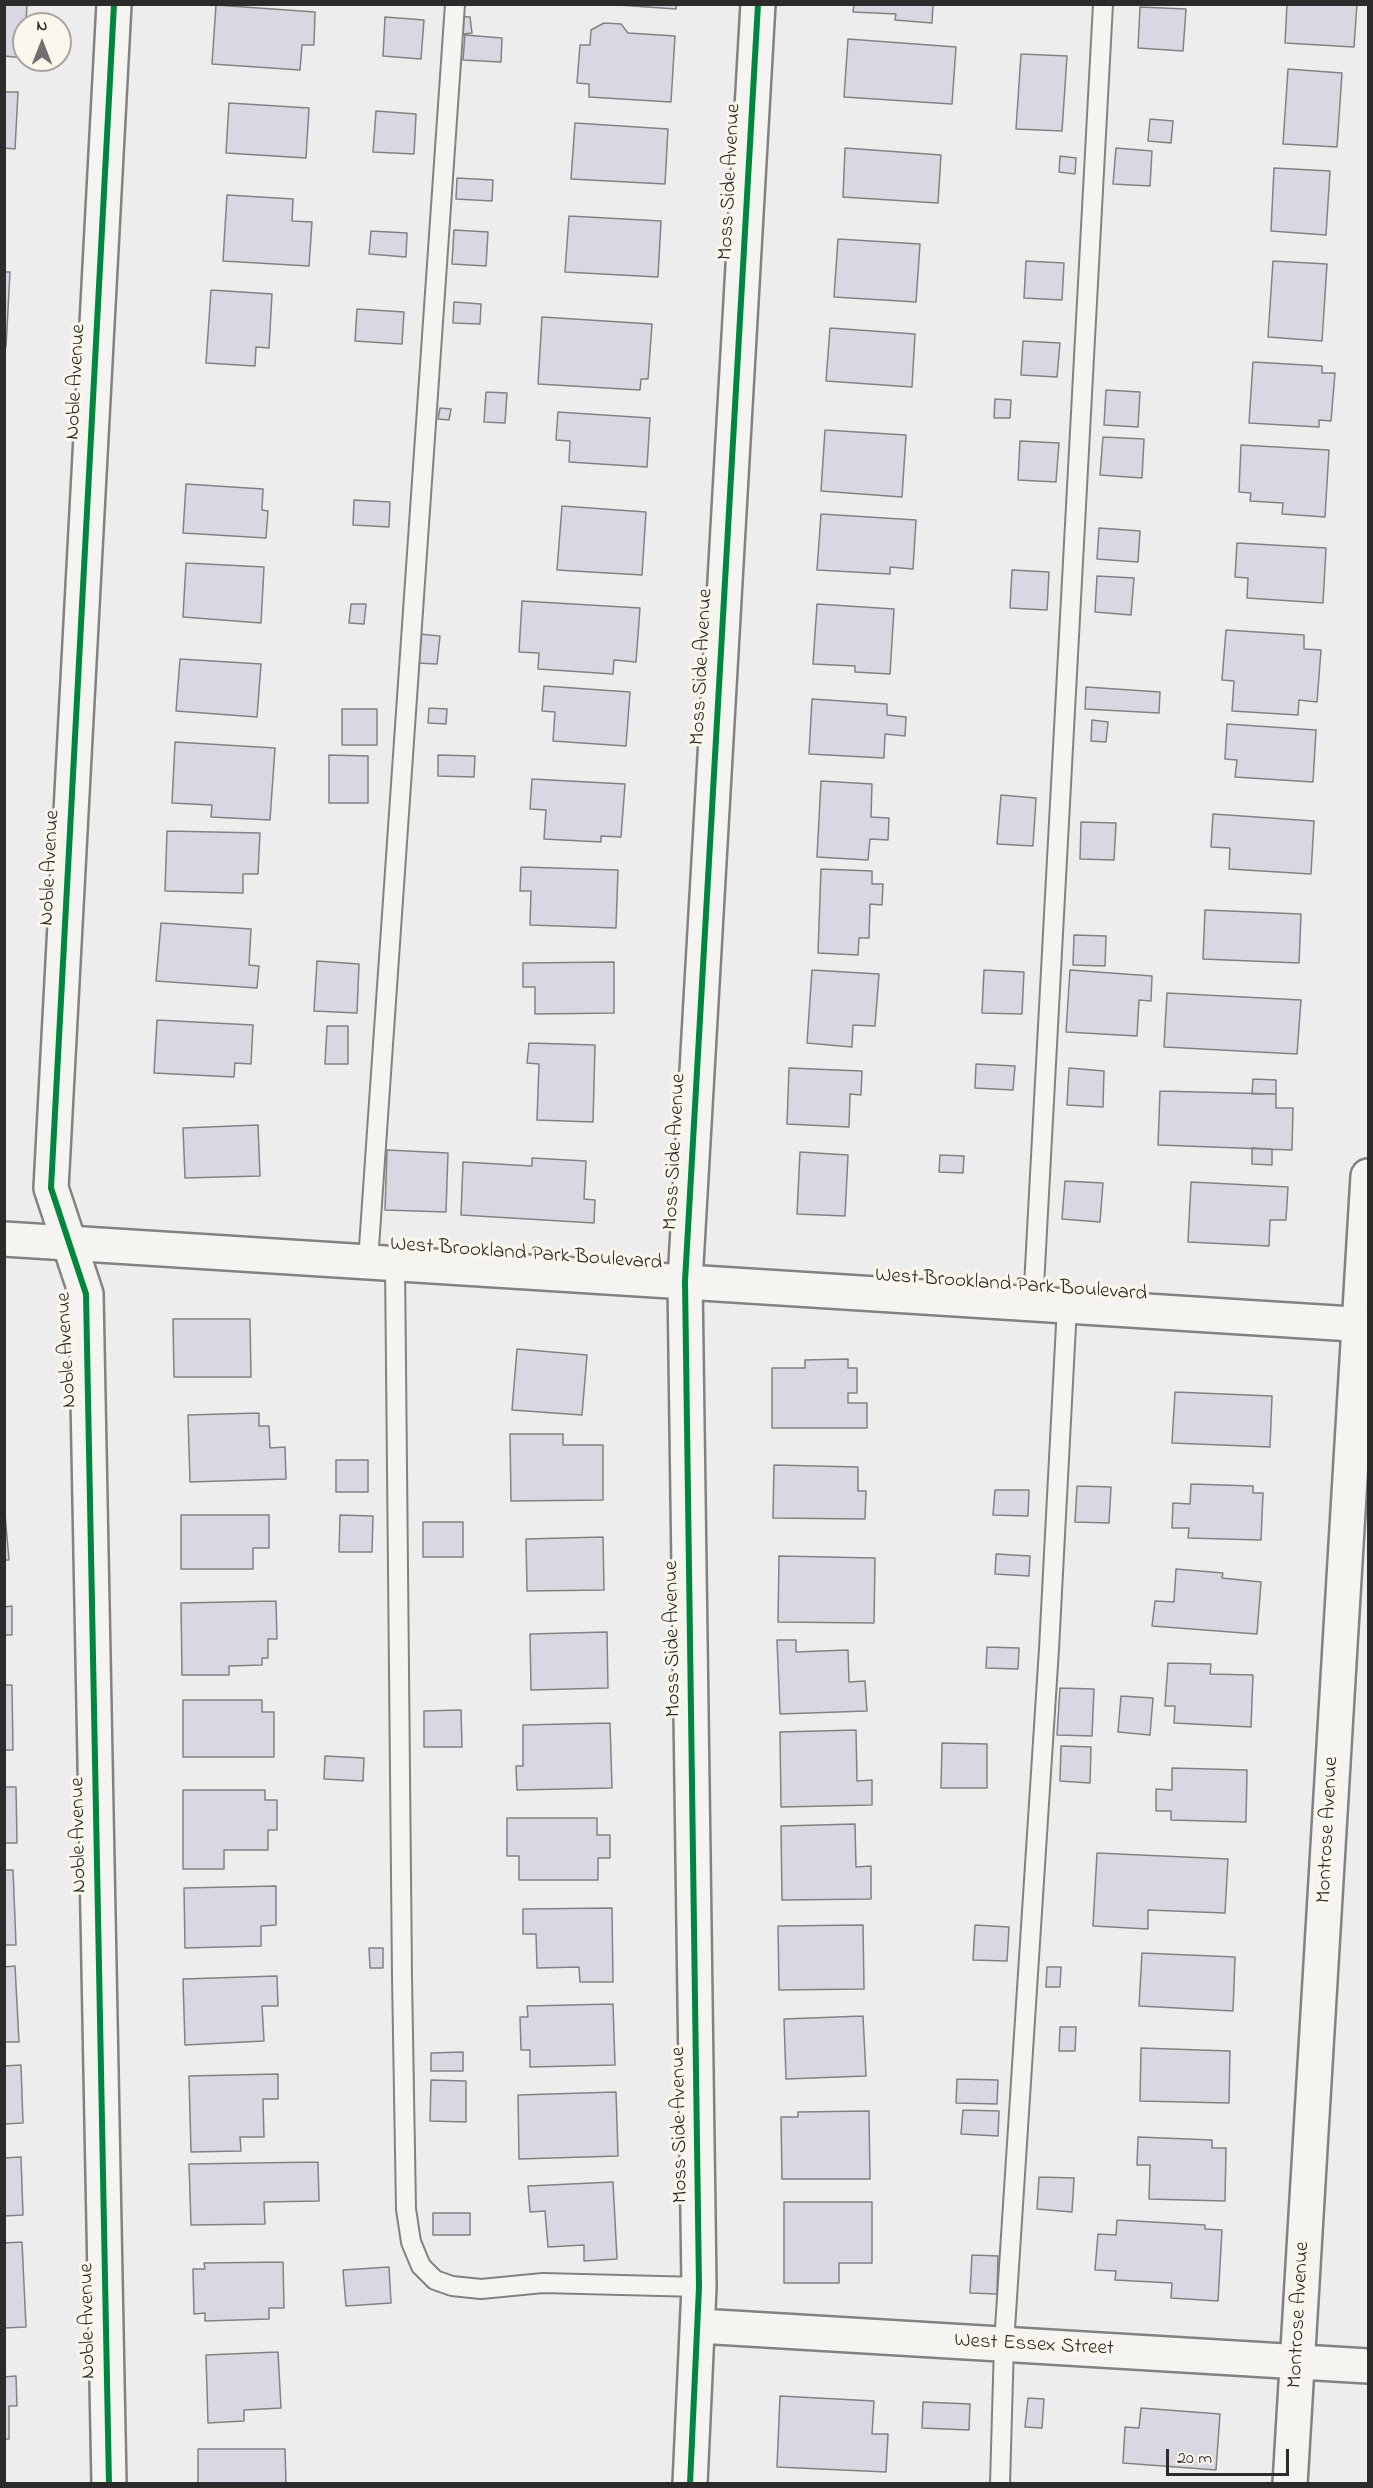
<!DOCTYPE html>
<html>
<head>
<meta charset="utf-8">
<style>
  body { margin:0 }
  #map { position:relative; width:1373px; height:2488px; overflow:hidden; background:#eeeded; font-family:"Indie Flower",sans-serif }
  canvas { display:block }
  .frame { position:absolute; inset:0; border:6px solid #2b2b2b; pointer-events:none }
  .north { position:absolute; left:12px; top:12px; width:60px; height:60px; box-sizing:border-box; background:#fbf7ec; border:2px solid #a8a59f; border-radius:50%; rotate:0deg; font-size:16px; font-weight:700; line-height:24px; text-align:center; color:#2b2b2b }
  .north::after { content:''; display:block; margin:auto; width:21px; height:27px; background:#6f6f6f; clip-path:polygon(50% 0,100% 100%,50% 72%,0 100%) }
  .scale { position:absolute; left:1166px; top:2449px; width:123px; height:27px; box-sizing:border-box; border:3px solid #2b2b2b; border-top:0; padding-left:8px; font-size:18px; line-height:21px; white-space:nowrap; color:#2b2b2b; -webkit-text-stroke:4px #fbf7ec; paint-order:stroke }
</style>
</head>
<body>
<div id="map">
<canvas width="1373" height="2488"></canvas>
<div class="frame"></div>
<div class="north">N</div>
<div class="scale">20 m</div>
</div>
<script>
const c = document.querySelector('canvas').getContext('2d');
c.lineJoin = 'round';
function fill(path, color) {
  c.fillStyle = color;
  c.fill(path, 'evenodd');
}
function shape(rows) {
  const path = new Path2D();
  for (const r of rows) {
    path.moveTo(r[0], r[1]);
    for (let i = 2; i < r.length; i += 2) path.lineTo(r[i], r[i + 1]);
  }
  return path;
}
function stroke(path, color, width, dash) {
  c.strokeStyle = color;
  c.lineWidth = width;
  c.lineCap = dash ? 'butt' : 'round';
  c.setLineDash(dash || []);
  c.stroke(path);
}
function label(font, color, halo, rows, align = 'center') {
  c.font = font + ' "Indie Flower",sans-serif';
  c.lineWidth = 6;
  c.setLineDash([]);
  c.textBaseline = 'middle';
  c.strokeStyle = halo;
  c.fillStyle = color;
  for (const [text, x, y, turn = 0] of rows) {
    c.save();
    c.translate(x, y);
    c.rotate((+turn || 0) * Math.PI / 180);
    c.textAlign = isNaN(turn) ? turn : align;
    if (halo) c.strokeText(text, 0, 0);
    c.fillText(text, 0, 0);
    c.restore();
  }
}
const building = shape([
  [4,4,27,4,24,58,4,56,4,4],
  [604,4,676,4,676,9,604,4],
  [854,4,933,4,932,23,895,20,896,14,853,12,854,4],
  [1287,4,1357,4,1354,47,1285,43,1287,4],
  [216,5,315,12,314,45,302,45,300,70,212,64,216,5],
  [1140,7,1186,9,1183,51,1138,48,1140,7],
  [456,16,470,17,472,33,454,35,456,16],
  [385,17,424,20,421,59,383,56,385,17],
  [604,23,621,24,628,33,675,36,671,102,589,97,589,84,577,83,580,45,590,45,591,30,604,23],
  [465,35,502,38,501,62,463,60,465,35],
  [848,39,956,47,952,104,844,97,848,39],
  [1021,54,1067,56,1062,131,1016,129,1021,54],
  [1288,69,1342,73,1337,147,1283,144,1288,69],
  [4,92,18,92,15,149,4,148,4,92],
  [229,103,309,108,306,158,226,153,229,103],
  [376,111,416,114,414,154,373,152,376,111],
  [1150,119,1173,121,1171,143,1148,141,1150,119],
  [575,123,668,129,665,184,571,179,575,123],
  [845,148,941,155,938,203,843,197,845,148],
  [1116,148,1152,151,1150,186,1113,184,1116,148],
  [1060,156,1076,158,1075,174,1059,172,1060,156],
  [1274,168,1330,171,1326,235,1271,231,1274,168],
  [457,178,493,180,492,201,456,199,457,178],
  [227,195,293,199,292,221,312,222,309,266,223,261,227,195],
  [569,216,661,221,658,277,565,272,569,216],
  [454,230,488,232,486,266,452,264,454,230],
  [371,231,407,233,406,257,369,254,371,231],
  [838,239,920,244,916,302,834,297,838,239],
  [1026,261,1064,263,1062,300,1024,298,1026,261],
  [1273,261,1327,264,1322,341,1268,337,1273,261],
  [4,272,10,272,6,347,4,347,4,272],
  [211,290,272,294,269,348,256,347,255,366,206,363,211,290],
  [454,302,481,304,480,324,453,323,454,302],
  [357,309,404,312,402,344,355,341,357,309],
  [542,317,652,324,648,379,641,379,640,390,538,384,542,317],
  [830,328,915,334,912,387,826,381,830,328],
  [1023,341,1060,343,1057,377,1021,375,1023,341],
  [1253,362,1322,366,1322,373,1335,373,1331,421,1319,420,1319,427,1249,423,1253,362],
  [1106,390,1140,392,1138,427,1104,425,1106,390],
  [486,392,507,393,505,423,484,422,486,392],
  [995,399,1011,400,1010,418,994,418,995,399],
  [440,408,451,409,449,420,438,419,440,408],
  [558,412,650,418,647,467,569,462,570,441,556,440,558,412],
  [825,430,906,435,902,497,821,491,825,430],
  [1103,437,1144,439,1142,478,1100,475,1103,437],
  [1020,441,1059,443,1056,482,1018,480,1020,441],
  [1241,445,1329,450,1325,517,1282,514,1283,503,1250,501,1251,493,1239,492,1241,445],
  [186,484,263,489,262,510,268,511,266,538,183,533,186,484],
  [354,500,390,502,389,527,353,525,354,500],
  [562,506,646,512,642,575,557,570,562,506],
  [821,514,916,520,913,569,890,567,890,574,817,570,821,514],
  [1099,528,1140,531,1138,562,1097,559,1099,528],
  [1237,543,1326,548,1323,603,1247,598,1248,578,1235,577,1237,543],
  [186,563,264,567,261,623,183,617,186,563],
  [1012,570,1049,572,1047,610,1010,608,1012,570],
  [1097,576,1134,578,1131,615,1095,612,1097,576],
  [522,601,640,608,636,662,614,660,613,674,538,669,539,653,519,652,522,601],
  [351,604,366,604,364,624,349,623,351,604],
  [817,604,894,609,890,674,855,672,855,666,813,664,817,604],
  [1226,630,1304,635,1304,649,1321,650,1317,702,1299,700,1298,715,1232,711,1234,681,1222,680,1226,630],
  [419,634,440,636,437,664,417,663,419,634],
  [180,659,261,664,257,717,176,711,180,659],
  [544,686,630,692,626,746,553,741,555,712,542,711,544,686],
  [1086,687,1160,692,1159,713,1085,709,1086,687],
  [812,699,887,704,887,715,906,717,905,736,885,734,884,758,809,754,812,699],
  [429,708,447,709,446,724,428,723,429,708],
  [342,709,377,709,377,745,342,745,342,709],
  [1092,720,1108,722,1106,742,1091,741,1092,720],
  [1227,724,1316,730,1313,782,1235,777,1237,760,1225,759,1227,724],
  [175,742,275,748,270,820,211,817,212,805,172,803,175,742],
  [329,755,368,756,368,803,329,803,329,755],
  [438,755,475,756,474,777,438,776,438,755],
  [532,779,625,784,621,837,601,836,601,842,544,839,546,810,530,809,532,779],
  [821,781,872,784,871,817,889,818,888,840,870,839,868,860,817,857,821,781],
  [1001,795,1036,798,1033,846,997,844,1001,795],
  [1213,814,1314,821,1311,874,1229,869,1230,848,1211,847,1213,814],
  [1081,822,1116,823,1114,860,1080,859,1081,822],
  [167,831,260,833,258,874,243,874,243,893,165,891,167,831],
  [521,867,618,870,616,928,530,925,531,891,520,891,521,867],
  [821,869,872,871,872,884,883,884,882,905,870,904,869,938,859,938,858,955,818,953,821,869],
  [1205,910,1301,914,1299,963,1203,959,1205,910],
  [161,923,251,929,249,965,259,966,257,988,156,981,161,923],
  [1074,935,1106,936,1105,966,1073,965,1074,935],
  [317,961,359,964,357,1013,314,1011,317,961],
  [614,962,614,1013,535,1014,535,987,523,987,523,963,614,962],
  [812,970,879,974,875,1026,853,1025,852,1047,807,1043,812,970],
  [984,970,1024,972,1022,1014,982,1013,984,970],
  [1070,970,1152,976,1151,1001,1139,1000,1137,1036,1066,1032,1070,970],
  [1167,993,1301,1000,1297,1054,1164,1047,1167,993],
  [157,1020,253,1025,251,1064,235,1063,234,1077,154,1073,157,1020],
  [327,1026,348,1026,348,1064,325,1064,327,1026],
  [529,1043,595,1045,593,1122,537,1120,539,1064,527,1063,529,1043],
  [976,1064,1015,1066,1013,1090,975,1088,976,1064],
  [789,1068,862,1071,861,1095,850,1094,849,1127,787,1124,789,1068],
  [1069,1068,1104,1071,1103,1107,1067,1105,1069,1068],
  [1253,1079,1276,1080,1276,1094,1252,1094,1253,1079],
  [1160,1091,1276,1094,1276,1108,1293,1108,1292,1150,1158,1145,1160,1091],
  [258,1125,260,1176,185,1178,183,1128,258,1125],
  [1252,1148,1272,1149,1272,1165,1252,1164,1252,1148],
  [387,1150,448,1153,446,1212,385,1210,387,1150],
  [800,1152,848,1155,845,1216,797,1214,800,1152],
  [940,1155,964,1156,963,1173,939,1172,940,1155],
  [532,1158,586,1161,584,1199,595,1200,594,1223,461,1215,463,1162,532,1166,532,1158],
  [1065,1181,1103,1183,1100,1222,1062,1219,1065,1181],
  [1191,1182,1288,1187,1286,1220,1270,1220,1269,1246,1188,1242,1191,1182],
  [173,1319,250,1319,251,1377,174,1377,173,1319],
  [517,1349,587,1355,582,1415,512,1410,517,1349],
  [848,1359,848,1368,857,1368,857,1393,848,1393,848,1403,867,1403,867,1428,772,1428,772,1368,805,1368,805,1360,848,1359],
  [1175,1392,1272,1396,1270,1447,1172,1443,1175,1392],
  [259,1413,259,1426,269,1426,270,1448,285,1447,286,1479,190,1482,188,1415,259,1413],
  [510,1434,563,1434,563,1445,603,1445,603,1500,511,1501,510,1434],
  [336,1460,368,1460,368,1492,336,1492,336,1460],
  [774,1465,858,1467,858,1491,866,1491,865,1519,773,1518,774,1465],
  [1191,1484,1253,1486,1253,1493,1263,1493,1261,1540,1188,1538,1189,1528,1172,1528,1173,1503,1190,1504,1191,1484],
  [1077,1486,1111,1487,1109,1523,1075,1522,1077,1486],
  [995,1490,1029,1490,1028,1516,993,1515,995,1490],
  [4,1503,9,1560,4,1560,4,1503],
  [181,1515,269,1515,269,1548,253,1548,253,1569,181,1569,181,1515],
  [340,1515,373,1516,372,1552,339,1552,340,1515],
  [423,1522,463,1522,463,1557,423,1557,423,1522],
  [603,1537,604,1590,527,1591,526,1539,603,1537],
  [996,1554,1030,1556,1029,1576,995,1574,996,1554],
  [779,1556,875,1558,874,1623,778,1622,779,1556],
  [1176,1569,1223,1573,1222,1578,1261,1582,1257,1634,1152,1626,1155,1601,1174,1602,1176,1569],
  [276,1601,277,1639,268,1639,268,1658,262,1658,262,1665,229,1666,229,1675,182,1675,181,1603,276,1601],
  [12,1606,12,1635,4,1635,4,1607,12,1606],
  [607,1632,608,1688,531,1690,530,1634,607,1632],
  [777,1640,796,1640,796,1652,848,1650,849,1682,865,1681,867,1711,780,1714,777,1640],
  [987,1647,1019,1648,1018,1669,986,1668,987,1647],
  [1168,1663,1211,1664,1210,1674,1253,1675,1251,1727,1174,1723,1175,1706,1165,1706,1168,1663],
  [4,1685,12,1685,13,1750,4,1750,4,1685],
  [1060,1688,1094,1689,1092,1736,1057,1735,1060,1688],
  [1121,1696,1153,1698,1150,1735,1118,1732,1121,1696],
  [183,1700,262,1700,262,1712,274,1712,274,1757,183,1757,183,1700],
  [461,1710,462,1747,424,1747,424,1711,461,1710],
  [610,1723,612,1788,517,1790,516,1766,523,1766,523,1725,610,1723],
  [856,1730,857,1781,872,1780,872,1805,781,1807,780,1732,856,1730],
  [942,1743,987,1744,987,1788,941,1788,942,1743],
  [1061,1746,1091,1747,1090,1783,1060,1781,1061,1746],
  [325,1756,364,1758,363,1781,324,1779,325,1756],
  [1172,1768,1247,1770,1246,1822,1171,1820,1171,1811,1156,1811,1156,1789,1172,1790,1172,1768],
  [4,1787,16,1787,17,1843,4,1843,4,1787],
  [183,1790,265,1790,265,1800,277,1800,277,1830,268,1830,268,1850,224,1850,224,1869,183,1869,183,1790],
  [507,1818,597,1818,597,1835,610,1835,610,1858,598,1858,598,1880,519,1880,519,1856,507,1856,507,1818],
  [855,1824,856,1867,871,1866,871,1899,782,1900,781,1826,855,1824],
  [1097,1853,1228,1859,1225,1913,1148,1910,1148,1929,1093,1926,1097,1853],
  [4,1870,13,1870,16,1945,4,1945,4,1870],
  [276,1886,276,1925,261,1926,261,1946,185,1948,184,1888,276,1886],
  [612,1908,613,1982,580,1982,579,1967,537,1968,536,1934,523,1934,523,1909,612,1908],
  [863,1925,864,1989,779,1990,778,1926,863,1925],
  [975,1925,1009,1927,1007,1961,973,1960,975,1925],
  [369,1948,383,1948,383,1968,370,1968,369,1948],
  [1142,1953,1235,1957,1233,2011,1139,2006,1142,1953],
  [15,1966,19,2042,4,2042,4,1967,15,1966],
  [1047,1967,1061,1967,1060,1987,1046,1987,1047,1967],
  [277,1976,278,2006,262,2006,264,2041,185,2045,183,1979,277,1976],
  [613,2004,615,2065,530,2067,530,2050,521,2050,520,2017,528,2017,527,2006,613,2004],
  [863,2016,866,2076,786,2079,784,2019,863,2016],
  [1060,2027,1076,2027,1075,2051,1059,2051,1060,2027],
  [1141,2048,1230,2051,1229,2103,1140,2101,1141,2048],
  [463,2052,463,2071,431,2071,431,2053,463,2052],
  [21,2065,23,2123,4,2124,4,2066,21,2065],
  [278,2074,278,2099,263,2099,264,2137,240,2137,241,2151,191,2152,189,2076,278,2074],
  [957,2079,998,2080,997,2104,956,2103,957,2079],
  [431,2080,466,2081,466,2122,430,2121,431,2080],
  [616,2092,618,2156,519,2159,518,2095,616,2092],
  [963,2110,999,2111,998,2136,961,2134,963,2110],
  [869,2111,870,2179,782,2179,781,2117,798,2117,798,2112,869,2111],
  [1138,2137,1212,2140,1212,2148,1226,2148,1225,2201,1149,2199,1150,2165,1137,2165,1138,2137],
  [21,2157,23,2215,4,2216,4,2158,21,2157],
  [318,2162,319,2201,264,2202,265,2224,191,2225,189,2164,318,2162],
  [1039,2177,1074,2178,1072,2212,1037,2209,1039,2177],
  [613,2182,617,2259,584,2261,584,2245,548,2247,545,2211,530,2212,528,2186,613,2182],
  [784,2202,872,2202,872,2263,839,2263,839,2283,784,2283,784,2202],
  [433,2213,470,2213,470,2235,433,2235,433,2213],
  [1117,2220,1205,2225,1205,2229,1222,2230,1218,2301,1171,2298,1172,2283,1115,2280,1116,2271,1095,2270,1098,2234,1116,2235,1117,2220],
  [22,2242,26,2327,4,2328,4,2243,22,2242],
  [972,2255,998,2256,997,2294,970,2293,972,2255],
  [283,2262,284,2308,269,2308,269,2319,205,2321,205,2313,194,2314,193,2269,205,2269,204,2263,283,2262],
  [389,2267,391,2303,346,2306,343,2270,389,2267],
  [278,2352,281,2408,244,2410,244,2421,208,2423,206,2355,278,2352],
  [16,2376,17,2406,9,2406,9,2439,4,2439,4,2377,16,2376],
  [780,2396,874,2401,872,2434,888,2434,886,2472,777,2467,780,2396],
  [1028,2398,1044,2399,1042,2428,1025,2427,1028,2398],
  [923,2402,970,2404,969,2430,922,2428,923,2402],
  [1141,2408,1220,2414,1216,2470,1123,2463,1125,2427,1139,2428,1141,2408],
  [198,2449,285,2449,286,2484,198,2484,198,2449]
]);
fill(building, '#d9d8e2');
stroke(building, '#838282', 1.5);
const service = shape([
  [368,1261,455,4],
  [395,1263,402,1976,406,2209,411,2242,421,2266,435,2280,452,2286,481,2289,543,2283,699,2287],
  [1033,1305,1103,4],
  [1000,2484,1004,2344,1049,1649,1067,1306]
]);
const minor = shape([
  [699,2326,1368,2366],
  [109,2484,86,1294,51,1188,114,4],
  [690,2484,699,2287,685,1281,758,4],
  [1290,2484,1368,1176]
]);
const secondary = shape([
  [4,1239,1368,1325]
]);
stroke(service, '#838282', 22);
stroke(minor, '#838282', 38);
stroke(secondary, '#838282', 38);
stroke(service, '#f5f4f0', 18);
stroke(minor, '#f5f4f0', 33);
stroke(secondary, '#f5f4f0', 33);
stroke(shape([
  [109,2484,86,1294,51,1188,114,4],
  [690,2484,699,2287,685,1281,758,4]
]), '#00873e', 6);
label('21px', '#2b2b2b', '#fbf7ec', [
  ["Moss Side Avenue",731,182,-87],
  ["Noble Avenue",77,382,-87],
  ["Moss Side Avenue",703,667,-87],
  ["Noble Avenue",51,868,-87],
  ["Moss Side Avenue",676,1152,-87],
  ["West Brookland Park Boulevard",526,1255,4],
  ["West Brookland Park Boulevard",1011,1286,4],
  ["Noble Avenue",68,1350,-93],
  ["Moss Side Avenue",674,1639,-91],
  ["Montrose Avenue",1329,1830,-87],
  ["Noble Avenue",80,1835,-91],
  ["Moss Side Avenue",681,2125,-91],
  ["Montrose Avenue",1300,2315,-87],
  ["Noble Avenue",89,2321,-91],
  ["West Essex Street",1034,2346,3]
]);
</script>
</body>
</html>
